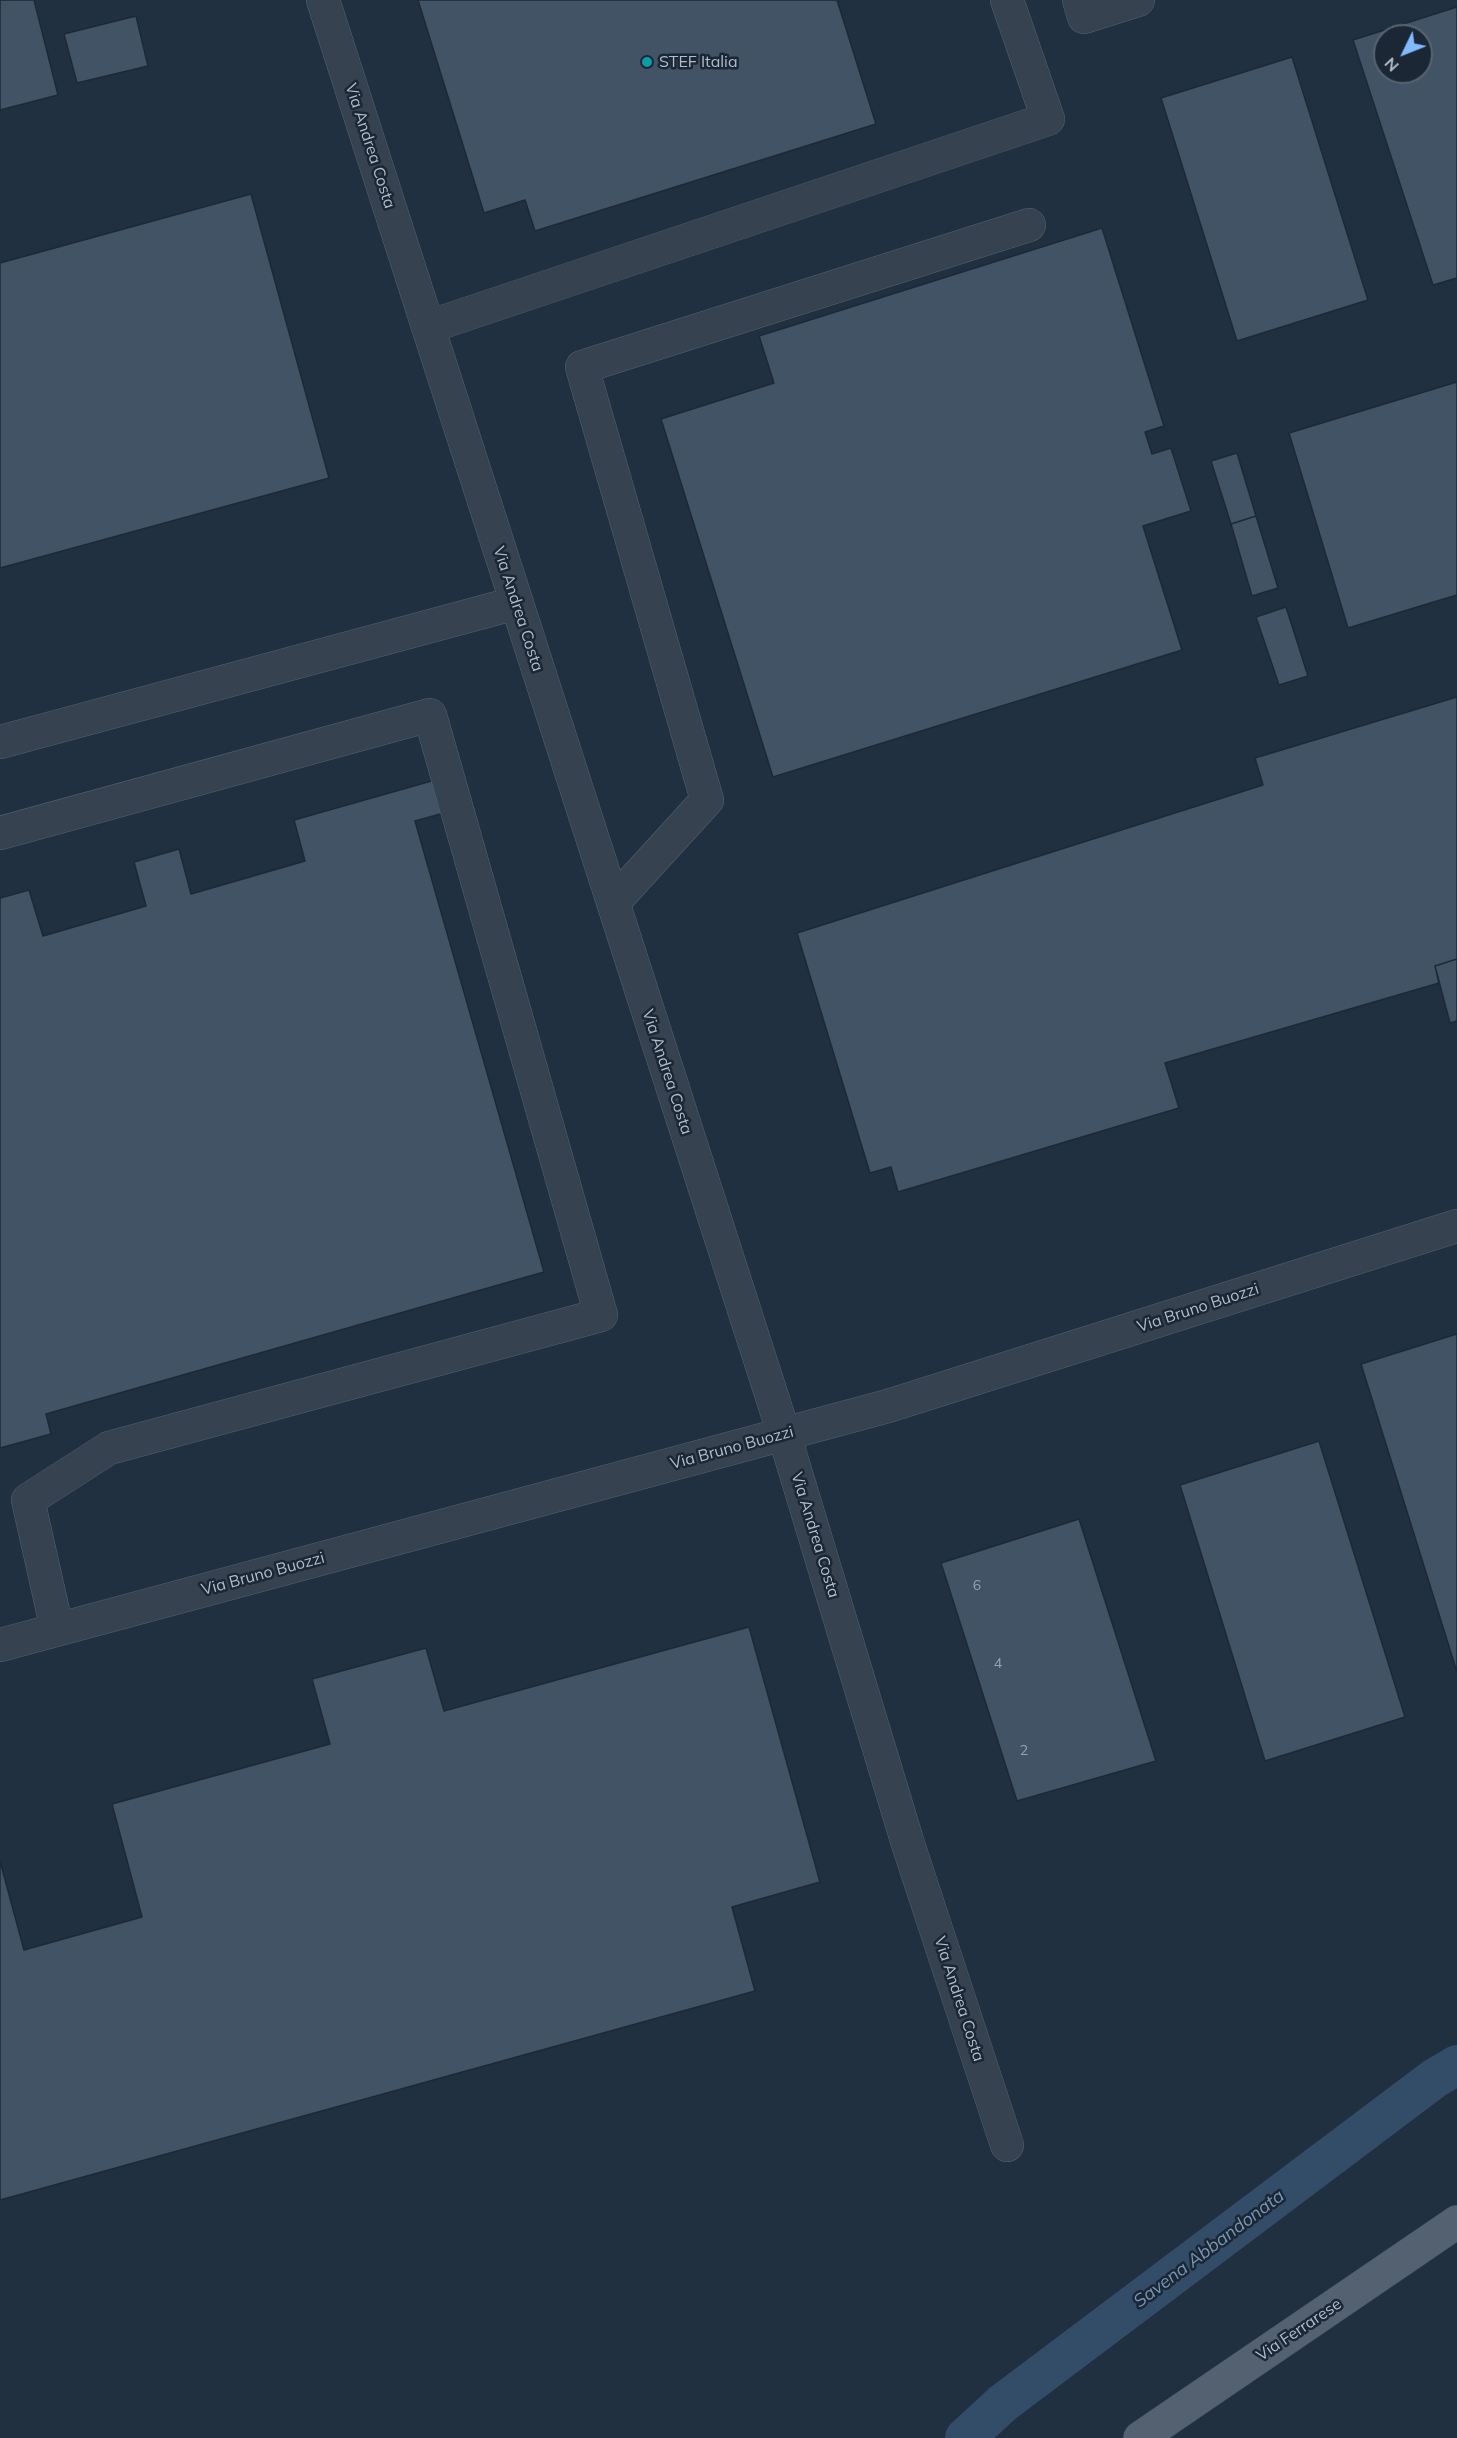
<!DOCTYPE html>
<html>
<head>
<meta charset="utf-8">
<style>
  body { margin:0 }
  #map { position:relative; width:1457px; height:2438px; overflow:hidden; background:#213040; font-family:Mulish,sans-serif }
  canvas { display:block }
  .north { position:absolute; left:1373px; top:24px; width:60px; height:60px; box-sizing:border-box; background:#1b2735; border:2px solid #576371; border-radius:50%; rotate:227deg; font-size:16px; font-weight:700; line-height:24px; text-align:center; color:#b2bdcb }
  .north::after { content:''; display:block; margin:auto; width:21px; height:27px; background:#83b9ff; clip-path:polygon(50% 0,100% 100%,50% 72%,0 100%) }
</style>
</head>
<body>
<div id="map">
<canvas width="1457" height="2438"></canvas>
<div class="north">N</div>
</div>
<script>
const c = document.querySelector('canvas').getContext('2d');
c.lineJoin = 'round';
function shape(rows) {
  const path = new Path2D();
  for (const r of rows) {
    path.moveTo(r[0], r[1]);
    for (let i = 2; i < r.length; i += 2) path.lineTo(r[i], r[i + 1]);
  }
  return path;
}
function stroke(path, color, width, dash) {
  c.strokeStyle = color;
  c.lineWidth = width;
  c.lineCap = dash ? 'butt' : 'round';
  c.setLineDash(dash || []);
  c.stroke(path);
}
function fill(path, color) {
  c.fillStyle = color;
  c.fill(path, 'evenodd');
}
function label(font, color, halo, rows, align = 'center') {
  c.font = font + ' Mulish,sans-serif';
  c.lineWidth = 5;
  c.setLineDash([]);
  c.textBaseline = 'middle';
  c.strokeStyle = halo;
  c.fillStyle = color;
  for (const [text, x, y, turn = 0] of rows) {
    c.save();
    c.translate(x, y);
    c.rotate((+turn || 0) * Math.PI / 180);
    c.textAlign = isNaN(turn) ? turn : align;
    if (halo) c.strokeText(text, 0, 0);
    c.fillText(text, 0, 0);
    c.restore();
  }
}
stroke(shape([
  [965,2438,1003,2403,1435,2078,1457,2065]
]), '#334d69', 40);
const building = shape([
  [0,0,34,0,58,95,0,110,0,0],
  [418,0,837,0,876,124,535,231,525,200,484,213,418,0],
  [1457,7,1457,278,1433,285,1353,40,1457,7],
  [1385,36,1421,36,1421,72,1385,72,1385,36],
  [136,16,148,66,77,83,64,34,136,16],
  [1292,57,1368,300,1237,341,1161,98,1292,57],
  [251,194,329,478,0,568,0,263,251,194],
  [1102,228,1164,426,1145,432,1152,454,1171,448,1191,511,1143,526,1182,650,773,777,661,419,774,383,759,336,1102,228],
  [1457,382,1457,595,1348,628,1289,433,1457,382],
  [1237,453,1256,516,1231,524,1211,461,1237,453],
  [1256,516,1278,588,1252,596,1231,524,1256,516],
  [1286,607,1308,676,1279,685,1256,617,1286,607],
  [1457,697,1457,959,1435,966,1439,983,1165,1063,1179,1108,898,1192,891,1167,870,1173,797,933,1263,785,1255,758,1457,697],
  [435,780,444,813,415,821,544,1272,46,1414,51,1434,0,1448,0,898,29,890,43,936,146,906,134,862,179,849,191,894,305,861,294,820,435,780],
  [1457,959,1457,1021,1450,1023,1435,966,1457,959],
  [1457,1334,1457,1672,1361,1364,1457,1334],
  [1319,1441,1405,1717,1265,1761,1180,1485,1319,1441],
  [1079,1519,1156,1761,1017,1801,941,1563,1079,1519],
  [749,1627,820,1882,732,1907,755,1991,0,2200,0,1861,24,1950,142,1917,112,1804,330,1744,312,1679,426,1648,444,1711,749,1627]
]);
fill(building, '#425365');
stroke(building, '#1d2937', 1.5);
const minor = shape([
  [323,0,784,1434,908,1844,1007,2145],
  [1079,0,1084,17,1138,0],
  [428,327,1048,119,1007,0],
  [0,742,516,603],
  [0,833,430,715,601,1315,109,1448,28,1500,57,1629],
  [613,903,707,800,582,367,1029,225],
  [0,1645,888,1406,1457,1226]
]);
const major = shape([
  [1140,2438,1457,2222]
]);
stroke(minor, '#54606e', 34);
stroke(major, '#3f4b59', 34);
stroke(minor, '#364250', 33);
stroke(major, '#546170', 33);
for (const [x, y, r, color] of [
  [647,62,6,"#0f9aa8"]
]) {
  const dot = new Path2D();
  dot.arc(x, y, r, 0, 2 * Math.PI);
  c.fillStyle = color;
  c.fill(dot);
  stroke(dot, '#1b2735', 2);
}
label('14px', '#96a2b2', null, [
  ["6",977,1586],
  ["4",998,1664],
  ["2",1024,1751]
]);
label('16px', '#b2bdcb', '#1b2735', [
  ["STEF Italia",659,62]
], 'left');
label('16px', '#b2bdcb', '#1b2735', [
  ["Via Andrea Costa",370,146,72],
  ["Via Andrea Costa",518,609,72],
  ["Via Andrea Costa",667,1072,72],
  ["Via Bruno Buozzi",1198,1308,-18],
  ["Via Bruno Buozzi",732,1448,-15],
  ["Via Andrea Costa",815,1535,73],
  ["Via Bruno Buozzi",263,1574,-15],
  ["Via Andrea Costa",959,1999,72],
  ["Via Ferrarese",1299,2330,-34]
]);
label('italic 18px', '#7695b5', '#1b2735', [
  ["Savena Abbandonata",1209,2249,-37]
]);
</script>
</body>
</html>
